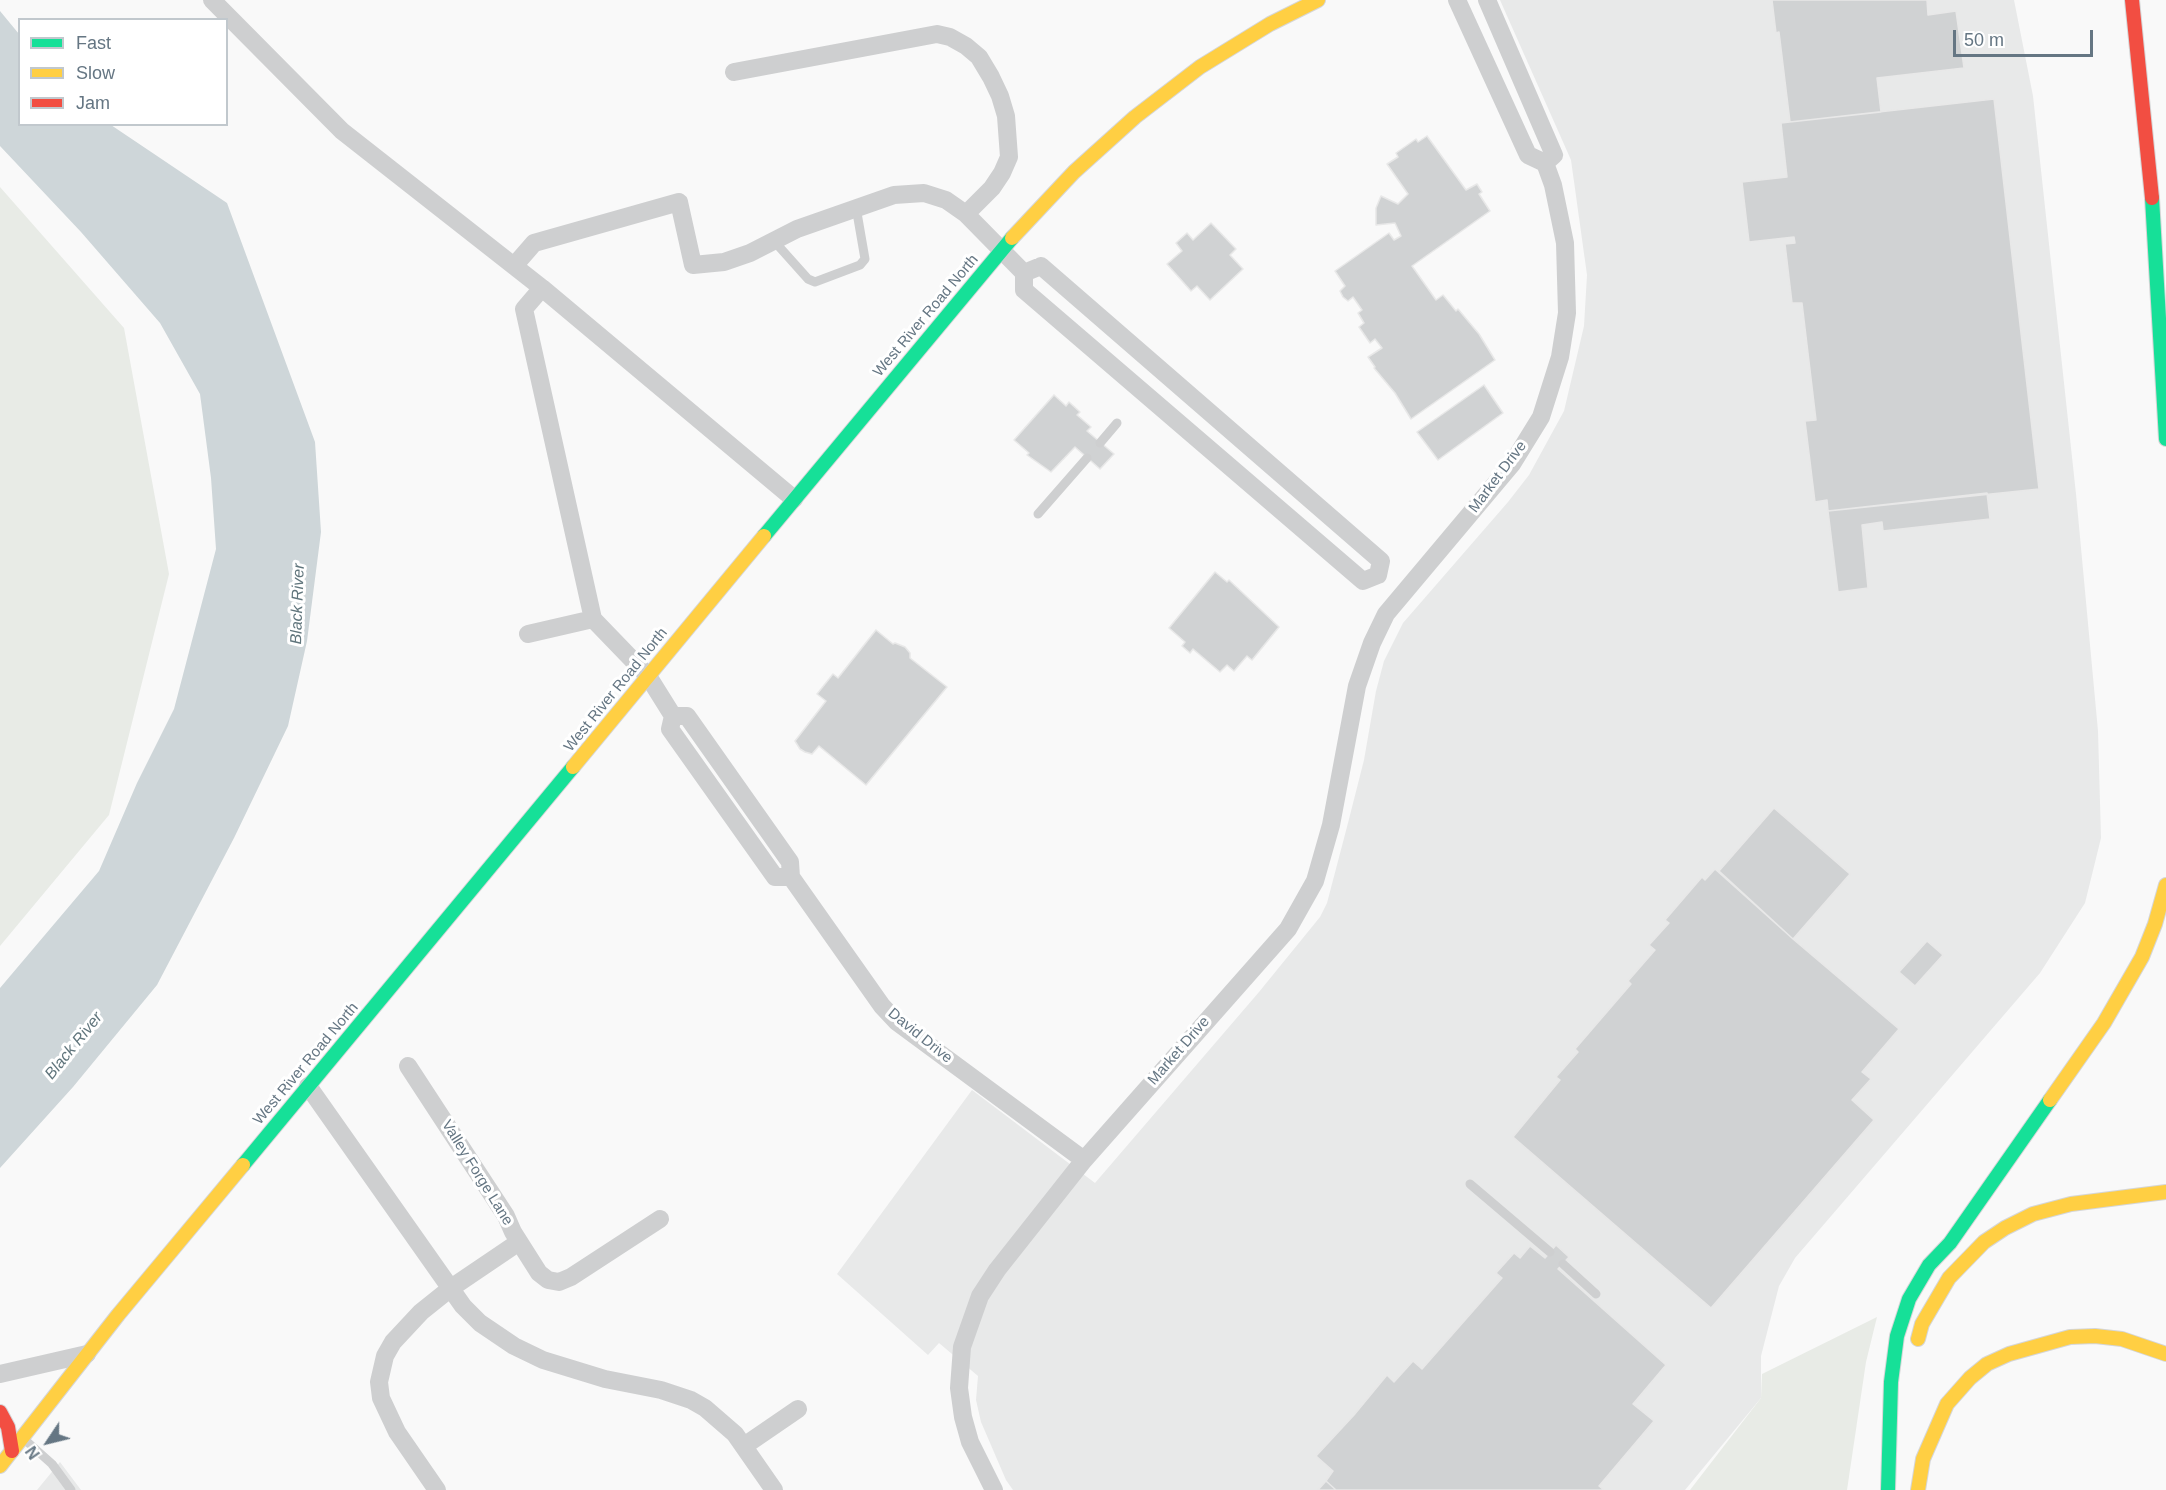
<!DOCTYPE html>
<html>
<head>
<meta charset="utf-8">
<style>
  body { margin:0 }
  #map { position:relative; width:2166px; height:1490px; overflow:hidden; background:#f9f9f9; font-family:Arial,sans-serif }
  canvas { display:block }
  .legend { position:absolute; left:18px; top:18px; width:210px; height:108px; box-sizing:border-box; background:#fff; border:2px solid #c1c8cd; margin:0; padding:8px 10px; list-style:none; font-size:18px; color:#657683 }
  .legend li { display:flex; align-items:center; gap:12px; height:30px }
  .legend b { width:30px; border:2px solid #c1c8cd }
  .north { position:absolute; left:18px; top:1412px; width:60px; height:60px; -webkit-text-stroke:4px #fff; paint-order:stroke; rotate:235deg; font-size:16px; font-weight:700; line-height:24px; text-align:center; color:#657683 }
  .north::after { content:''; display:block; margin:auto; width:21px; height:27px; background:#657683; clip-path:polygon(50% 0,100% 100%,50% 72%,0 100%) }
  .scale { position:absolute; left:1953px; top:30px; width:140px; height:27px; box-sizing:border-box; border:3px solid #657683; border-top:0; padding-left:8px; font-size:18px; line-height:21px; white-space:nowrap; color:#657683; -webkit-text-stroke:4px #fff; paint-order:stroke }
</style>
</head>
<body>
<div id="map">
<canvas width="2166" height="1490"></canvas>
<ul class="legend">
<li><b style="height:8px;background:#16e098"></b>Fast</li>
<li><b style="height:8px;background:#ffcf43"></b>Slow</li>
<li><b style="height:8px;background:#f24e42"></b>Jam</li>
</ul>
<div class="north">N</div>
<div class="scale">50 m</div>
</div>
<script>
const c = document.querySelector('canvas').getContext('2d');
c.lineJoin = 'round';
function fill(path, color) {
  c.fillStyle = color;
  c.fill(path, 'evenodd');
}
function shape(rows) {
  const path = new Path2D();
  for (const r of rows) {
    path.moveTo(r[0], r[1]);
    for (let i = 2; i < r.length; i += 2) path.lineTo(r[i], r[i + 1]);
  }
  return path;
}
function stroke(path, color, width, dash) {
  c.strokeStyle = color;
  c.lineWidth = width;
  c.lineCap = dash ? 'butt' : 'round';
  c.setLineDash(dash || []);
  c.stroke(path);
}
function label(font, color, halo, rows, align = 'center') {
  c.font = font + ' Arial,sans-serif';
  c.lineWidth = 6;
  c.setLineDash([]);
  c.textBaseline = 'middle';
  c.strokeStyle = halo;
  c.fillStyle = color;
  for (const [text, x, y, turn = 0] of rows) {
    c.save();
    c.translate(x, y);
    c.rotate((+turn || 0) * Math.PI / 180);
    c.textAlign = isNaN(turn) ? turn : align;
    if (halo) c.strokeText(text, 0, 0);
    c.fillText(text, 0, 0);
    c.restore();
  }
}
fill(shape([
  [1500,0,2014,0,2033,96,2076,494,2098,731,2101,838,2085,903,2040,973,1795,1258,1779,1286,1761,1356,1761,1398,1685,1490,1013,1490,1006,1480,981,1422,976,1400,978,1376,939,1343,928,1355,837,1274,972,1090,1095,1183,1259,992,1320,917,1327,903,1348,823,1364,760,1376,691,1384,661,1403,623,1508,502,1529,475,1564,411,1584,326,1587,275,1571,160],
  [60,1462,81,1490,37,1490]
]), '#e8e9e9');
fill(shape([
  [0,187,124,328,169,574,109,815,0,946],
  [1877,1317,1866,1362,1847,1490,1690,1490,1761,1398,1762,1374]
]), '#e8ebe6');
fill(shape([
  [0,11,19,34,20,124,111,125,227,203,315,442,321,532,307,641,288,726,234,838,157,985,73,1087,0,1168,0,988,99,871,137,783,174,709,216,549,211,478,200,394,160,323,81,232,0,146]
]), '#ced6d9');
const building = shape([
  [1772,0,1927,0,1928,15,1956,11,1964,68,1877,78,1881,112,1790,122,1779,32,1776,33,1772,0],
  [1994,99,2039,489,1828,511,1827,500,1815,502,1805,421,1816,420,1802,303,1792,303,1785,244,1795,243,1794,237,1749,242,1742,182,1787,177,1781,123,1994,99],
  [1427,136,1466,190,1477,184,1482,192,1479,194,1490,211,1412,266,1436,300,1443,295,1456,311,1458,309,1479,334,1495,360,1411,419,1395,393,1374,368,1375,367,1368,357,1382,348,1375,339,1370,343,1359,327,1364,323,1358,313,1362,310,1353,297,1348,301,1343,297,1340,291,1345,286,1335,271,1389,233,1394,240,1401,236,1395,223,1376,225,1376,208,1381,196,1398,204,1408,194,1387,164,1398,157,1396,153,1416,139,1418,142,1427,136],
  [1211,223,1236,249,1230,255,1243,269,1210,300,1197,286,1191,291,1167,264,1182,251,1176,243,1187,233,1193,240,1211,223],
  [1484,385,1503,413,1438,460,1417,432,1484,385],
  [1054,395,1066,406,1069,402,1080,412,1077,415,1091,427,1087,431,1114,454,1100,469,1075,447,1051,472,1027,455,1029,453,1014,440,1054,395],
  [1987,493,1990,519,1883,531,1882,522,1862,525,1868,588,1838,592,1828,511,1987,493],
  [1215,572,1227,582,1229,580,1279,627,1252,660,1247,656,1234,671,1227,665,1220,672,1193,649,1190,653,1182,646,1185,642,1169,628,1215,572],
  [876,630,893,644,895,643,905,647,910,653,910,658,947,687,866,785,819,746,812,754,805,752,800,749,795,741,826,701,817,694,833,674,838,678,876,630],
  [1774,808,1850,874,1793,939,1719,871,1774,808],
  [1715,869,1793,939,1899,1029,1862,1072,1871,1079,1852,1100,1874,1120,1711,1308,1513,1137,1560,1080,1556,1077,1578,1052,1575,1049,1631,984,1628,981,1655,950,1649,945,1669,923,1665,920,1702,877,1705,880,1715,869],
  [1927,941,1943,955,1915,986,1899,972,1927,941],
  [1556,1245,1569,1257,1558,1269,1666,1365,1633,1404,1654,1421,1599,1486,1604,1490,1336,1490,1326,1481,1333,1471,1316,1456,1354,1415,1387,1375,1394,1382,1413,1361,1422,1369,1502,1278,1496,1273,1514,1253,1520,1258,1530,1246,1545,1258,1556,1245],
  [1326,1481,1336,1490,1318,1490,1326,1481]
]);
fill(building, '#d0d2d3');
stroke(building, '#e8e8e8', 1.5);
const fast = shape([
  [2152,198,2166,439],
  [764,536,1012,238],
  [243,1165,573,767],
  [1888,1490,1891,1382,1897,1336,1909,1299,1929,1265,1950,1243,2050,1100]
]);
const slow = shape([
  [1012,238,1074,172,1135,117,1200,67,1270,24,1318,0],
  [573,767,764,536],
  [2050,1100,2104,1023,2142,957,2155,924,2166,885],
  [1918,1339,1922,1324,1949,1278,1984,1242,2005,1228,2033,1214,2071,1204,2166,1192],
  [0,1466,118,1315,243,1165],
  [1918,1490,1923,1459,1947,1404,1970,1378,1987,1364,2009,1354,2070,1337,2095,1336,2122,1339,2166,1354]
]);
const jam = shape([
  [2132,0,2152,198],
  [0,1412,8,1427,12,1451]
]);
stroke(fast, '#d5d6d7', 16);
stroke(slow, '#d5d6d7', 16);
stroke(jam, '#d5d6d7', 16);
stroke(shape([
  [774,241,808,279,815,282,860,265,865,259,856,207],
  [1100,443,1117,423],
  [1038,514,1087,458],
  [1470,1184,1550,1252],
  [1563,1264,1596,1294],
  [24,1439,52,1464,71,1490]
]), '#cecfd0', 9);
stroke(shape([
  [212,0,342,131,542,288,794,499],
  [1487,0,1554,155,1545,163],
  [734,72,937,34,950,37,966,46,979,57,991,77,1000,96,1006,116,1009,157,1002,173,992,188,966,214],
  [514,266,534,243,679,202,693,265,724,262,750,253,797,229,894,195,924,193,946,200,966,214,1024,273],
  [1041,266,1381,561,1378,575,1363,581,1024,290,1024,273,1041,266],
  [542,288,524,309,593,619],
  [528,634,593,619,648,676,673,716],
  [791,877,775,877,670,729,673,716,687,716,790,862,791,877,882,1006,897,1022,1084,1160],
  [408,1066,506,1216,513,1232,539,1273,548,1280,559,1282,571,1277,660,1219],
  [308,1086,463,1306,480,1323,514,1346,543,1360,605,1379,661,1390,691,1400,705,1408,735,1434,774,1490],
  [0,1374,87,1354],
  [744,1446,798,1409],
  [437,1490,397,1432,381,1398,379,1382,385,1356,393,1342,421,1312,451,1288,519,1242],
  [994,1490,970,1442,963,1417,959,1388,962,1347,980,1296,997,1270,1084,1160,1288,929,1315,881,1331,825,1357,686,1372,643,1386,614,1512,464,1541,417,1560,357,1567,313,1565,243,1553,185,1545,163,1528,155,1457,0]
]), '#cecfd0', 18);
stroke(fast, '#16e098', 14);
stroke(slow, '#ffcf43', 14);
stroke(jam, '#f24e42', 14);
label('15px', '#657683', '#fff', [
  ["West River Road North",926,316,-50],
  ["Market Drive",1498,477,-53],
  ["West River Road North",616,690,-51],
  ["David Drive",920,1036,39],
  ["Market Drive",1179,1051,-49],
  ["West River Road North",306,1064,-50],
  ["Valley Forge Lane",477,1173,58]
]);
label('italic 16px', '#60757c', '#fff', [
  ["Black River",298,604,-88],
  ["Black River",74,1046,-51]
]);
</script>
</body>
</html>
